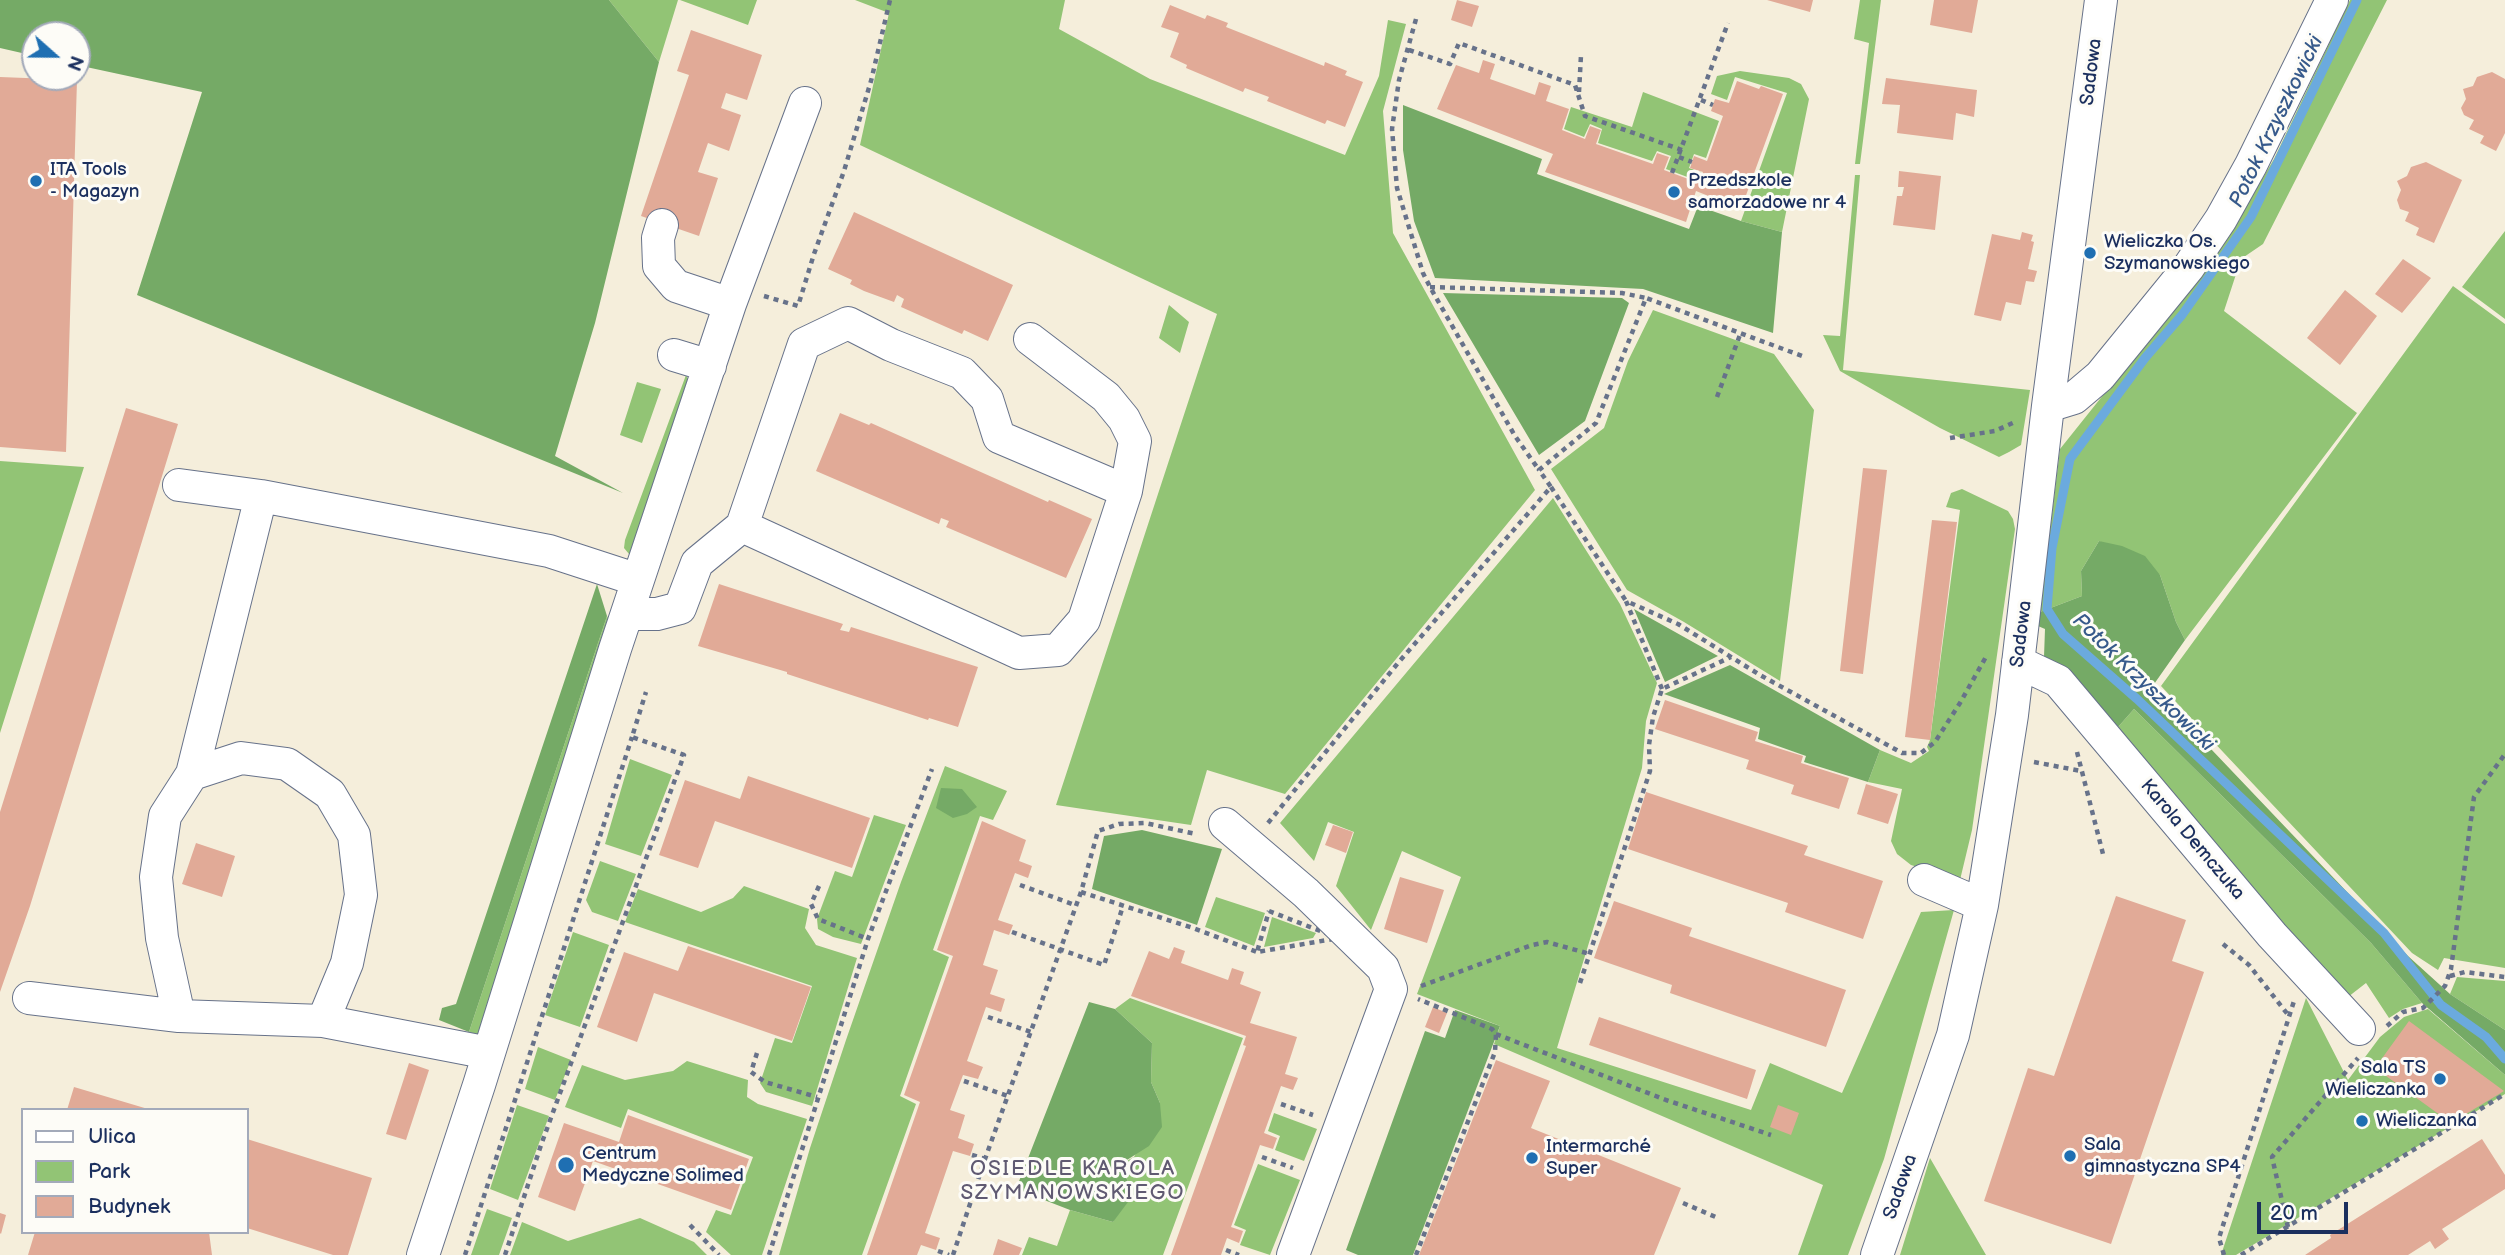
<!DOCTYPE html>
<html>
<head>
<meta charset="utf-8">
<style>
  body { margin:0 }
  #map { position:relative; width:2505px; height:1255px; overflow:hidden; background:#f5eedb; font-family:"Balsamiq Sans",sans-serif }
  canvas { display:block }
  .legend { position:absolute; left:21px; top:1108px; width:228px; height:126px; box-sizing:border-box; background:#fdfcf7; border:2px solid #a3aaba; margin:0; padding:9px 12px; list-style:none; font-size:21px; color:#1b2f5e }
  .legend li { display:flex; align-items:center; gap:14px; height:35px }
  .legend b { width:35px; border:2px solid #a3aaba }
  .north { position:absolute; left:21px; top:21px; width:70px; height:70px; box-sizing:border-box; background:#fdfcf7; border:2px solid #a3aaba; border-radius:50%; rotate:111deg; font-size:19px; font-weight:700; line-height:28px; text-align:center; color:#1b2f5e }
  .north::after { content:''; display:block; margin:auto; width:24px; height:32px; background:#1f6fb2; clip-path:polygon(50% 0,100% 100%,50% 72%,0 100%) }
  .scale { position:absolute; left:2257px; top:1202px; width:91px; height:32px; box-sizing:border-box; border:4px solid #1b2f5e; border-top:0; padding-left:9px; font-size:21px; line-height:24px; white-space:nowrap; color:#1b2f5e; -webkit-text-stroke:5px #fdfcf7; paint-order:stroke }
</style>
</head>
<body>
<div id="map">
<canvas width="2505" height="1255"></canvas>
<ul class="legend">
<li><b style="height:9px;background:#fff"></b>Ulica</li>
<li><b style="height:19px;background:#92c475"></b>Park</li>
<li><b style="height:19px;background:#e1aa97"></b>Budynek</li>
</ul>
<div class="north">N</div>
<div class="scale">20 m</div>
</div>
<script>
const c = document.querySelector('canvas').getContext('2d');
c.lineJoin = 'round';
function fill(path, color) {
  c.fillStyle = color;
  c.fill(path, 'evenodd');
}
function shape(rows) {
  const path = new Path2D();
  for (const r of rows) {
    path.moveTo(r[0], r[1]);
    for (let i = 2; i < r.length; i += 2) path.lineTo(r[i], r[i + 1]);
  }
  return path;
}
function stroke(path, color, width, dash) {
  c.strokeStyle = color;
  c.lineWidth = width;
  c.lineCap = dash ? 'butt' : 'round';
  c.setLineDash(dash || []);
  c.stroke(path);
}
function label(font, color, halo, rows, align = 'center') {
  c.font = font + ' "Balsamiq Sans",sans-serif';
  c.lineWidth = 6;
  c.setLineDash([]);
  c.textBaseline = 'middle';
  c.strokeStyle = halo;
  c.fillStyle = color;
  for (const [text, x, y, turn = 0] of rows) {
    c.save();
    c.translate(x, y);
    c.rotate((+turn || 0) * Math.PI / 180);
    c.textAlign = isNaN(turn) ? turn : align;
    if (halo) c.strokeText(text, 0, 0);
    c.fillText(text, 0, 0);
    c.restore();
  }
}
fill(shape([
  [609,0,678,0,659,62],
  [680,0,757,0,748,25],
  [855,0,1065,0,1059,29,1150,79,1345,155,1379,76,1388,20,1406,24,1383,111,1393,233,1535,490,1285,794,1207,770,1191,825,1056,805,1217,314,860,145,889,13],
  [1860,0,1881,0,1860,164,1855,164,1869,43,1854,39],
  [2350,0,2387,0,2263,244,2241,259,2224,311,2357,413,2185,640,2176,622,2160,575,2099,541,2081,571,2082,596,2040,612,2060,449,2223,245,2274,159],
  [1740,71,1789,78,1801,84,1809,99,1782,232,1741,221,1787,93,1735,77,1727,100,1711,94,1717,76],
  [1643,92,1719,121,1706,158,1694,154,1689,168,1701,172,1698,181,1666,169,1671,156,1657,151,1652,161,1598,143,1602,129,1590,124,1584,137,1564,129,1571,107,1632,127],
  [1855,175,1860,175,1843,370,2030,390,2021,445,2009,452,1999,457,1940,428,1840,371,1823,335,1840,336],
  [2505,231,2505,319,2462,287],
  [2453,286,2505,324,2505,968,2444,958,2438,970,2412,953,2161,686],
  [1169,305,1189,322,1180,353,1159,338],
  [1653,310,1774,354,1814,410,1780,681,1684,622,1627,590,1551,469,1604,428,1628,361],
  [686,375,689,381,633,554,629,554,624,548,625,540],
  [637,382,661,389,642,443,620,435],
  [0,461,84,467,0,733],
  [1962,489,2008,511,2013,519,2015,529,1972,830,1960,880,1911,865,1897,854,1891,841,1902,789,1868,782,1880,750,1911,763,1929,751,1927,747,1930,740,1960,510,1946,507,1951,493],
  [1553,498,1620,604,1657,683,1646,721,1642,768,1557,1048,1751,1110,1770,1063,1842,1093,1921,912,1954,910,1884,1159,1848,1255,1798,1255,1823,1185,1494,1044,1500,1026,1417,994,1461,877,1402,851,1371,930,1336,886,1354,832,1328,822,1314,861,1280,823],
  [607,616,613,628,481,1037,469,1032],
  [2134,709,2371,943,2422,1003,2403,1009,2389,1018,2366,983,2348,997,2111,735],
  [630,759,672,775,641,856,605,844],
  [945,766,1007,791,993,820,980,816,933,950,949,957,900,1096,916,1104,862,1255,779,1255,810,1148,846,1040,901,882],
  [874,815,906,825,861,944,833,937,818,929,817,919,835,871,852,877],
  [600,861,636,874,618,921,592,912,586,900],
  [744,886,809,909,805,928,816,945,857,958,812,1106,766,1092,760,1083,775,1038,792,1043,812,986,625,922,638,889,701,912,733,898],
  [1216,897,1265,913,1254,946,1205,927],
  [1272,917,1316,933,1313,938,1264,947],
  [573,932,609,945,580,1027,545,1015],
  [2457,977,2505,981,2505,1030,2450,994],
  [1130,998,1243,1038,1163,1255,1022,1255,1029,1237,1057,1246,1070,1210,1113,1222,1129,1183,1119,1165,1134,1157,1160,1103,1151,1082,1152,1043,1115,1009],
  [2306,998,2348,1080,2380,1037,2404,1017,2428,1009,2505,1075,2505,1094,2236,1255,2221,1255],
  [538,1047,571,1060,555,1100,525,1089],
  [687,1061,748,1080,747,1097,758,1104,807,1119,762,1255,731,1255,706,1232,716,1210,731,1215,753,1157,628,1109,621,1128,565,1107,582,1065,625,1080,673,1071],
  [517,1105,549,1116,518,1200,490,1189],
  [1274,1113,1317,1129,1304,1161,1275,1150,1280,1136,1268,1131],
  [1930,1158,1986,1255,1900,1255],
  [1258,1164,1300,1180,1270,1255,1240,1245,1246,1230,1234,1225],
  [487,1209,512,1218,499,1255,471,1255],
  [640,1218,694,1242,707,1255,510,1255,522,1222,568,1241]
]), '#92c475');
fill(shape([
  [0,0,609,0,659,62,595,323,555,456,623,493,137,295,202,92,77,65,77,35,35,35,35,56,0,48],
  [1403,105,1542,159,1537,174,1689,229,1698,206,1741,221,1782,232,1773,333,1643,289,1435,278,1414,221,1403,150],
  [1443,293,1622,298,1629,303,1585,421,1539,455],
  [2099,541,2122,546,2145,556,2160,575,2176,622,2185,640,2152,687,2408,956,2450,994,2505,1030,2505,1075,2422,1003,2371,943,2134,709,2111,735,2044,657,2045,629,2038,626,2040,612,2082,596,2081,571],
  [597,584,607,616,469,1032,439,1020,442,1008,456,1004],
  [1634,609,1718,656,1665,682],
  [1730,665,1880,750,1868,782,1804,762,1806,756,1758,739,1760,728,1664,694],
  [941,788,962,789,977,807,967,814,953,818,936,808],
  [1142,830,1222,849,1197,925,1092,889,1104,836],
  [1089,1002,1115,1009,1152,1043,1151,1082,1160,1103,1162,1127,1149,1146,1119,1165,1129,1183,1128,1202,1113,1222,1070,1210,1016,1189],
  [1455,1010,1500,1026,1413,1255,1358,1255,1346,1250,1425,1031,1445,1038]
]), '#75aa66');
stroke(shape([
  [2357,0,2251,217,2182,315,2145,358,2070,459,2052,548,2047,609,2063,634,2137,699,2384,933,2441,1005,2486,1037,2505,1059]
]), '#6baade', 9);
fill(shape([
  [1457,0,1479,6,1472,27,1451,20],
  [1767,0,1813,0,1810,12],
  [1934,0,1978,0,1972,33,1930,25],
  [1170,5,1205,19,1207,15,1228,23,1226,27,1324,66,1325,62,1347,71,1345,75,1363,82,1345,127,1327,120,1325,124,1267,101,1269,97,1245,88,1243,92,1186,68,1187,65,1170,57,1179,33,1161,27],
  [691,30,762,55,747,100,726,93,721,108,741,115,729,151,708,143,698,172,718,178,699,236,641,216,689,75,677,71],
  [1483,60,1495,64,1490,79,1535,95,1539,82,1551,86,1546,101,1569,109,1562,130,1585,139,1590,126,1601,130,1596,144,1653,164,1657,153,1669,157,1664,170,1699,183,1703,172,1690,168,1694,156,1707,161,1723,116,1711,111,1715,99,1729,103,1737,81,1759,89,1761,86,1783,94,1741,209,1696,191,1686,222,1545,172,1553,154,1437,109,1456,65,1479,73],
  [2492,72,2505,79,2505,133,2496,151,2480,143,2484,136,2469,129,2474,120,2464,115,2461,108,2466,99,2463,89,2473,86,2477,77],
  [0,77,77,80,66,452,0,447],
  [1886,78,1977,90,1974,117,1956,113,1953,140,1897,133,1900,105,1882,104],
  [2426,162,2462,180,2434,243,2416,235,2419,228,2405,221,2409,212,2400,209,2397,200,2401,190,2397,181,2407,176,2411,167],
  [1899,171,1941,176,1935,230,1893,225,1897,196,1902,196,1904,187,1898,187],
  [854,212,1013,285,988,341,964,330,962,334,901,307,904,299,897,295,894,302,864,291,850,284,852,280,828,269],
  [2022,232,2033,235,2031,241,2034,242,2028,269,2037,271,2034,282,2026,281,2021,305,2006,302,2001,321,1974,315,1992,234,2020,240],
  [2403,259,2431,278,2402,313,2375,294],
  [2345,290,2377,316,2340,365,2307,338],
  [126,408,178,424,30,906,0,992,0,812],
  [840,413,869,425,871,423,1048,502,1049,500,1092,519,1066,578,946,527,949,521,941,518,939,524,816,471],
  [1863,468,1887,470,1863,674,1840,671],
  [1932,520,1957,522,1930,740,1905,737],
  [719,584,843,624,840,630,849,632,851,627,978,667,958,727,929,718,928,720,787,674,787,672,698,646],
  [1665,700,1758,732,1755,741,1803,756,1801,763,1849,778,1839,809,1791,794,1794,785,1746,769,1749,760,1655,729],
  [748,776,870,818,852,868,715,821,698,868,659,855,685,780,740,799],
  [1866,784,1898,794,1888,824,1857,814],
  [1646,792,1808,846,1804,855,1883,881,1863,939,1785,912,1788,903,1628,849],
  [982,821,1026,840,1019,861,1032,866,1028,878,1015,873,998,920,1013,925,1009,935,994,930,983,965,998,970,990,994,1005,999,1001,1012,986,1007,967,1061,983,1067,978,1079,963,1075,950,1110,965,1115,958,1138,974,1144,970,1156,953,1151,925,1233,940,1238,936,1250,921,1245,917,1255,867,1255,920,1102,904,1095,953,956,937,950],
  [1333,825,1353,832,1346,853,1325,845],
  [196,843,235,856,222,897,182,884],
  [1400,877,1444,890,1427,943,1384,929],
  [2116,896,2186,920,2172,961,2204,972,2111,1244,1984,1201,2028,1068,2054,1076],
  [1614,901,1692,928,1689,936,1846,990,1826,1047,1670,993,1672,985,1594,958],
  [688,946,811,987,792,1041,654,993,637,1042,597,1027,624,952,678,971],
  [1174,947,1185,951,1181,963,1228,980,1232,968,1244,972,1240,984,1261,992,1250,1023,1297,1037,1285,1074,1298,1078,1293,1090,1281,1086,1264,1133,1277,1138,1273,1149,1260,1145,1231,1227,1243,1231,1239,1243,1227,1238,1221,1255,1171,1255,1246,1046,1243,1045,1246,1036,1131,996,1149,951,1169,959],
  [1433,1007,1447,1013,1439,1033,1425,1027],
  [1599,1017,1756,1070,1747,1099,1589,1045],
  [2409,1021,2504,1091,2451,1123,2375,1068],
  [1496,1060,1550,1081,1531,1128,1681,1188,1654,1255,1419,1255],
  [409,1063,429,1070,406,1140,386,1134],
  [74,1087,148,1109,148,1110,67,1110],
  [1778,1105,1799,1113,1791,1135,1770,1127],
  [628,1115,749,1159,731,1210,593,1161,575,1211,538,1197,564,1123,619,1142],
  [247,1139,372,1178,348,1255,333,1255,247,1228],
  [2482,1139,2505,1175,2505,1189,2442,1229,2449,1239,2435,1249,2430,1241,2408,1255,2305,1255,2331,1238,2330,1235],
  [0,1213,6,1215,1,1234,0,1233],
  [35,1232,209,1232,212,1255,28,1255],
  [998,1239,1022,1248,1019,1255,993,1255]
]), '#e1aa97');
const minor = shape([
  [662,225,658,238,659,266,676,286,730,304],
  [1030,339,1106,397,1124,419,1135,441,1126,491],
  [674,355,710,366],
  [2048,406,2074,398,2100,376,2188,268,2221,219,2251,165,2332,0],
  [179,485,261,496,192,774],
  [261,496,549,551,638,580],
  [627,614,657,614,680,608,697,563,742,526,1019,653,1058,650,1084,620,1126,491,999,437,987,399,962,373,891,345,848,323,804,344,742,526],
  [2018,662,2058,681,2272,935,2359,1029],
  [1225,824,1306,893,1383,968,1391,989,1293,1255],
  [1924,880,1982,905],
  [29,998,179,1016,323,1021,489,1053],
  [179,1016,162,938,156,877,165,816,192,774,241,758,287,764,330,794,354,835,361,895,347,963,323,1021],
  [423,1255,479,1085,615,649,730,304,805,103],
  [1877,1255,1953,1035,1982,905,2012,715,2048,406,2101,0]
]);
stroke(minor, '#67728a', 34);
stroke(shape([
  [1416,19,1399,80,1392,129,1397,188,1423,273,1430,287,1515,436,1539,470],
  [1409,50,1450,64,1459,43,1575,85,1585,116,1682,150],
  [1579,92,1581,55],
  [1701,100,1713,105],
  [1679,157,1692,162],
  [1672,173,1728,23],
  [1430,287,1622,293,1646,298],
  [764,296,798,306,814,254,844,171,871,81,890,0],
  [1717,397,1741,332],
  [1950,438,1995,431,2017,421],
  [1551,487,1626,601],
  [1662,689,1626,601,1678,624,1760,675,1902,753,1921,753,1935,742,1960,703,1987,655],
  [2077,752,2104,858],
  [2034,762,2081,771],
  [1268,823,1398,663,1551,487,1539,470,1596,423,1646,298,1802,356],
  [1020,885,1075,905],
  [819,886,811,904,818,919,868,939],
  [1081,892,1193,928,1257,952],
  [1269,911,1323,932,1339,938,1257,952,1269,911],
  [1012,932,1104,965,1123,906],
  [2223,944,2249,965,2289,1016],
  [2450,976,2465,972,2505,977],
  [1580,983,1650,771,1649,745,1653,717,1662,689,1731,657],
  [1421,986,1532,945,1547,942,1590,954],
  [988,1017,1031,1032],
  [2387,1026,2403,1012,2423,1008,2445,986,2451,969,2474,797,2505,754],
  [1496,1034,1666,1100,1771,1135],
  [757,1053,751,1072,765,1082,817,1097],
  [964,1081,1008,1096],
  [1281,1104,1313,1115],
  [972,1155,985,1159],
  [1262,1157,1293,1168],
  [1683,1203,1718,1218],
  [690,1225,719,1255],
  [2288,1227,2272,1157,2358,1058],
  [1226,1250,1239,1255],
  [938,1251,949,1255],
  [465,1255,632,737],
  [505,1255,541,1145,684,755,632,737,646,692],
  [769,1255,868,939,932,769],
  [953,1255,985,1159,1081,892,1098,831,1119,824,1145,823,1196,834],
  [1416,1255,1495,1052,1496,1034,1492,1029,1418,999],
  [2224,1255,2219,1238,2294,1001],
  [2241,1255,2505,1094]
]), '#67728a', 4.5, [5, 5]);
stroke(minor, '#fff', 32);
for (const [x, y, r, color] of [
  [36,181,7,"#1f6fb2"],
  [1674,192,7,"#1f6fb2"],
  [2090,253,7,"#1f6fb2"],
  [2440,1079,7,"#1f6fb2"],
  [2362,1121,7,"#1f6fb2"],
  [2070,1156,7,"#1f6fb2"],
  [1532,1158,7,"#1f6fb2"],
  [566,1165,9,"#1f6fb2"]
]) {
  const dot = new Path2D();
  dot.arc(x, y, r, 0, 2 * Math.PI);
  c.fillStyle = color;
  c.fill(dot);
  stroke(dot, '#fdfcf7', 2.5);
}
label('19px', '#1b2f5e', '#fdfcf7', [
  ["Sadowa",2092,72,-83],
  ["Sadowa",2022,634,-83],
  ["Karola Demczuka",2192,840,50],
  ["Sadowa",1901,1187,-71]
]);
label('19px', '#1b2f5e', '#fdfcf7', [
  ["ITA Tools",50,170],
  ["- Magazyn",50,192],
  ["Przedszkole",1688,181],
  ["samorzadowe nr 4",1688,203],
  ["Wieliczka Os.",2104,242],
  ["Szymanowskiego",2104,264],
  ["Sala TS",2426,1068,"right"],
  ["Wieliczanka",2426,1090,"right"],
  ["Wieliczanka",2376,1121],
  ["Sala",2084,1145],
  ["gimnastyczna SP4",2084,1167],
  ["Intermarché",1546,1147],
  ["Super",1546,1169],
  ["Centrum",582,1154],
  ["Medyczne Solimed",582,1176]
], 'left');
label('italic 21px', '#375a8b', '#fdfcf7', [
  ["Potok Krzyszkowicki",2277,122,-64],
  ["Potok Krzyszkowicki",2143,683,44]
]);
c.letterSpacing = '2px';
label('21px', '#605a72', '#fdfcf7', [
  ["OSIEDLE KAROLA",1073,1170],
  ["SZYMANOWSKIEGO",1073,1194]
]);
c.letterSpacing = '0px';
</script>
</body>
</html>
